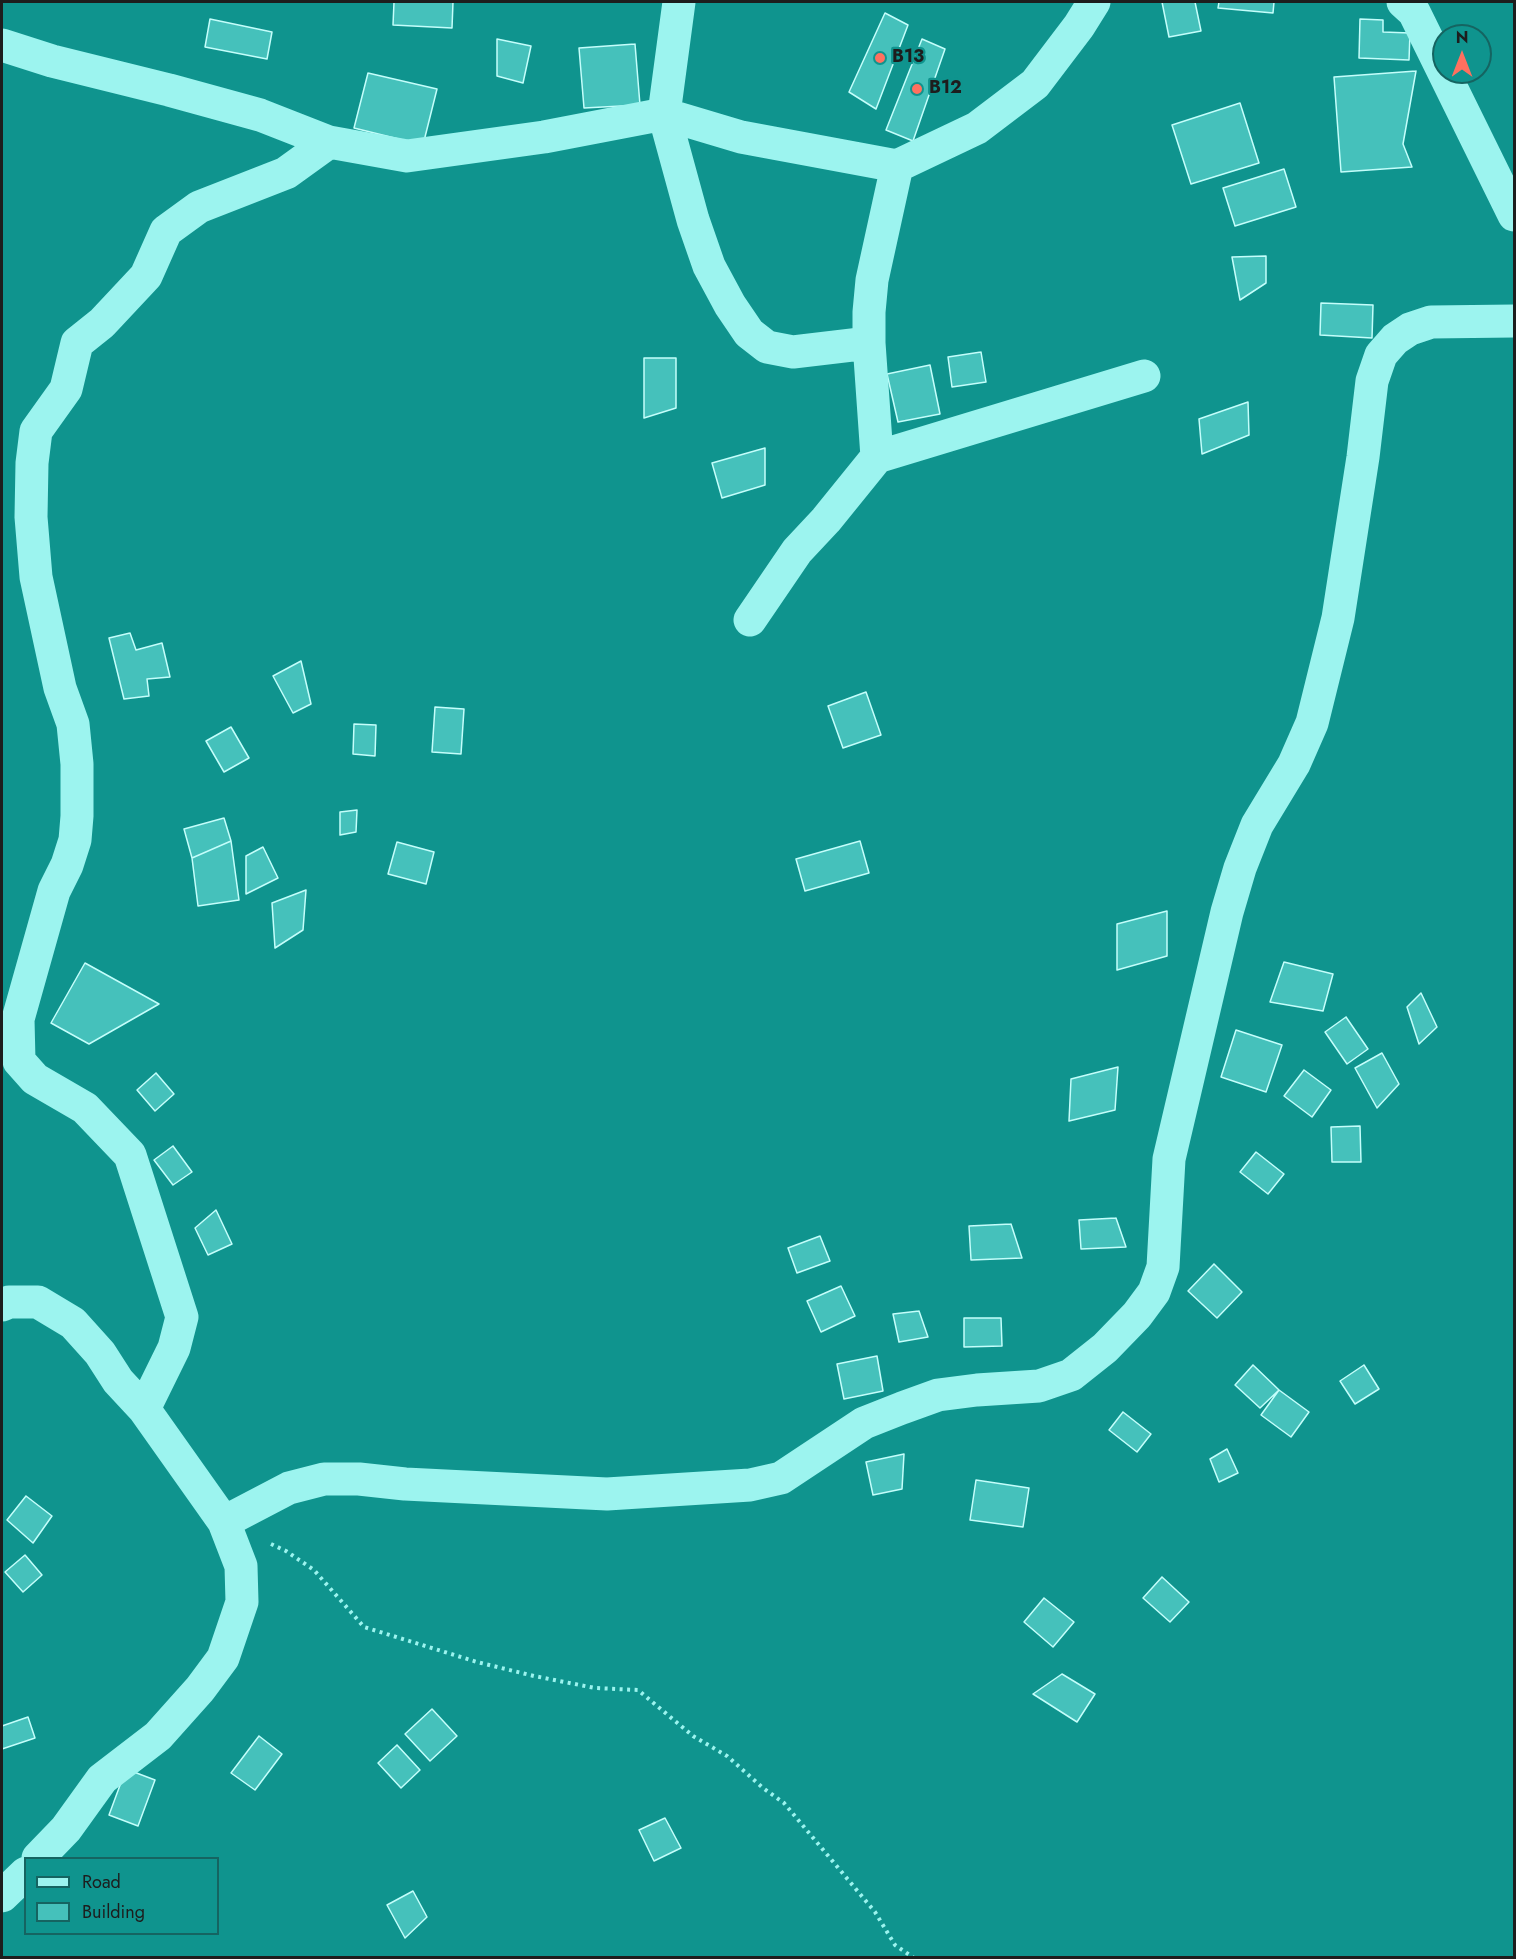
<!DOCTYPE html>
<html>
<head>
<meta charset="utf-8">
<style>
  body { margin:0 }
  #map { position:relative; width:1516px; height:1959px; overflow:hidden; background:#0f948e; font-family:Jost,sans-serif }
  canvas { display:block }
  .frame { position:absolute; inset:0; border:3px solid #1d1d1d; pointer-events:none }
  .legend { position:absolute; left:24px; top:1857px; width:195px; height:78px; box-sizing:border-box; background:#0f948e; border:2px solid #156461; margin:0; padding:8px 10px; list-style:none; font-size:18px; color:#1d1d1d }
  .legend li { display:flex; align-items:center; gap:12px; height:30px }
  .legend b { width:30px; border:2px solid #156461 }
  .north { position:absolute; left:1432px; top:24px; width:60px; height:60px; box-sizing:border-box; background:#0f948e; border:2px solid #156461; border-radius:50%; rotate:0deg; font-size:16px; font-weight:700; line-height:24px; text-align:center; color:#1d1d1d }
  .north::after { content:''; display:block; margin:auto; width:21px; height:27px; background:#ff705f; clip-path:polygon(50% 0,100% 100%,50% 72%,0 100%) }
</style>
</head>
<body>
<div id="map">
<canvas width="1516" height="1959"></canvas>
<div class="frame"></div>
<ul class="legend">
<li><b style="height:8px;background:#9cf4ef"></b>Road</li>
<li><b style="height:16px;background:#45c1bb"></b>Building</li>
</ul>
<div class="north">N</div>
</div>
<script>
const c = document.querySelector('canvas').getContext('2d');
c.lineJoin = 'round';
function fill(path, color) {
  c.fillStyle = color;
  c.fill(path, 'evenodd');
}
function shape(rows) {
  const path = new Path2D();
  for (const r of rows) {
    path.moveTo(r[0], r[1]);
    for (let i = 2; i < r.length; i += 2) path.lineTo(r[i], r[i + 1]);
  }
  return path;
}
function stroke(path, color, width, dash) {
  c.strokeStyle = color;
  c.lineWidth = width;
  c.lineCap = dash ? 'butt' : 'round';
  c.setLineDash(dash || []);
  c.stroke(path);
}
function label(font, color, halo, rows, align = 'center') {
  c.font = font + ' Jost,sans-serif';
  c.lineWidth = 4.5;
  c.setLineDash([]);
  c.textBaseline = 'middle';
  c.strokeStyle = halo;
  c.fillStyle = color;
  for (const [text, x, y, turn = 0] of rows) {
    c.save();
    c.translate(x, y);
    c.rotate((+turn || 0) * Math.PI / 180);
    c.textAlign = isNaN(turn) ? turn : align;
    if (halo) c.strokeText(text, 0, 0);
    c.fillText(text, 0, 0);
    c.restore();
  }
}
const building = shape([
  [394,2,453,2,452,28,393,25,394,2],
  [1162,2,1195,2,1201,31,1169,37,1162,2],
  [1219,2,1274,2,1273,13,1218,8,1219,2],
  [885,13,908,25,876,109,849,92,885,13],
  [210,19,272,32,267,59,205,47,210,19],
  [1360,19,1383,20,1383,32,1410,33,1409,60,1359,58,1360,19],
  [497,39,531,46,523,83,497,76,497,39],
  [922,39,945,49,913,141,886,130,922,39],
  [635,44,640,105,584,108,579,48,635,44],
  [1416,71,1403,144,1412,167,1341,172,1334,77,1416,71],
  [368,73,437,89,423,145,354,128,368,73],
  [1240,103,1259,163,1191,184,1172,125,1240,103],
  [1284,169,1296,207,1235,226,1223,188,1284,169],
  [1266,256,1266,283,1240,300,1232,257,1266,256],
  [1321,303,1373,305,1372,338,1320,335,1321,303],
  [981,352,986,382,952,387,948,357,981,352],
  [644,358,676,358,676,408,644,418,644,358],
  [930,365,940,414,898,422,887,374,930,365],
  [1248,402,1249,435,1202,454,1199,419,1248,402],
  [765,448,765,485,722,498,712,463,765,448],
  [130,633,136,650,162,643,170,677,147,679,149,696,124,699,109,638,130,633],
  [301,661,311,704,293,713,273,676,301,661],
  [866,692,881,735,843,748,828,706,866,692],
  [435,707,464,709,461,754,432,752,435,707],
  [354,724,376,725,375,756,353,754,354,724],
  [231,727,249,758,224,772,206,741,231,727],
  [357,810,356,832,340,835,340,812,357,810],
  [224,818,231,841,192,858,184,829,224,818],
  [231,841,239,900,198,906,192,858,231,841],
  [860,841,869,873,805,891,796,859,860,841],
  [397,842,434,852,426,884,388,874,397,842],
  [263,847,278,878,246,894,246,856,263,847],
  [306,890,303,930,275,948,272,903,306,890],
  [1167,911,1167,956,1117,970,1117,924,1167,911],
  [1284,962,1333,974,1323,1011,1270,1002,1284,962],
  [85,963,159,1004,89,1044,51,1023,85,963],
  [1421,993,1437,1027,1419,1044,1407,1007,1421,993],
  [1346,1017,1368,1049,1347,1064,1325,1032,1346,1017],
  [1236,1030,1282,1045,1266,1092,1221,1077,1236,1030],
  [1382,1053,1399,1084,1377,1108,1355,1068,1382,1053],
  [1118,1067,1115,1110,1069,1121,1071,1079,1118,1067],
  [1304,1070,1331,1090,1312,1117,1284,1096,1304,1070],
  [156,1073,174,1094,155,1111,137,1090,156,1073],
  [1360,1126,1361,1162,1332,1162,1331,1127,1360,1126],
  [173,1146,192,1172,173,1185,154,1160,173,1146],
  [1256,1152,1284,1174,1268,1194,1240,1172,1256,1152],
  [216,1210,232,1244,208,1255,195,1228,216,1210],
  [1116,1218,1126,1247,1081,1249,1079,1220,1116,1218],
  [1011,1224,1022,1258,971,1260,969,1226,1011,1224],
  [820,1236,830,1261,797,1273,788,1248,820,1236],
  [1214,1264,1242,1292,1217,1318,1188,1291,1214,1264],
  [841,1286,855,1316,821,1332,807,1301,841,1286],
  [919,1311,928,1337,899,1342,893,1314,919,1311],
  [964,1318,1001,1318,1002,1346,964,1347,964,1318],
  [877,1356,883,1391,844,1399,837,1364,877,1356],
  [1253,1365,1279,1390,1260,1408,1235,1385,1253,1365],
  [1364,1365,1379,1389,1355,1404,1340,1381,1364,1365],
  [1279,1390,1309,1412,1291,1437,1261,1415,1279,1390],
  [1123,1412,1151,1434,1137,1452,1109,1430,1123,1412],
  [1227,1449,1238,1473,1219,1482,1210,1459,1227,1449],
  [904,1454,902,1489,873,1495,866,1462,904,1454],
  [976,1480,1029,1488,1023,1527,970,1520,976,1480],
  [26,1496,52,1516,33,1543,7,1520,26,1496],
  [25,1555,42,1575,23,1592,5,1572,25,1555],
  [1162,1577,1189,1602,1170,1622,1143,1598,1162,1577],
  [1044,1598,1074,1622,1053,1647,1024,1622,1044,1598],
  [1062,1674,1095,1694,1077,1722,1033,1694,1062,1674],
  [432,1709,457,1736,430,1761,405,1734,432,1709],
  [28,1717,35,1738,2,1749,2,1726,28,1717],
  [259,1736,282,1754,255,1790,231,1773,259,1736],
  [397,1745,420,1770,401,1788,378,1763,397,1745],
  [126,1769,155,1780,138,1826,109,1815,126,1769],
  [665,1818,681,1848,654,1861,639,1830,665,1818],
  [413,1891,427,1917,405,1938,387,1905,413,1891]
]);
fill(building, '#45c1bb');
stroke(building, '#c4fefb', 1.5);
stroke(shape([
  [271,1544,286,1551,314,1570,364,1627,477,1662,534,1676,595,1688,638,1690,693,1736,727,1756,763,1788,784,1803,875,1912,895,1945,914,1958]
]), '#9cf4ef', 4, [3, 4.5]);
stroke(shape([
  [679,2,664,114,693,220,709,266,730,305,749,333,767,347,793,352,869,343],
  [1403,2,1414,12,1514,215],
  [2,45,52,61,169,90,260,115,329,142,407,156,544,137,664,114,741,137,897,166,977,128,1035,84,1079,26,1094,2],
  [877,457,1144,376],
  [750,620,797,551,826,520,877,457,869,343,869,312,872,280,897,166],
  [2,1305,9,1302,38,1302,73,1323,100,1353,118,1381,144,1409,224,1522,241,1566,242,1602,223,1658,200,1689,158,1736,102,1779,66,1829,38,1858],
  [144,1409,174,1348,182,1317,130,1155,85,1108,35,1079,19,1061,18,1019,54,891,67,865,75,840,77,816,77,764,73,724,60,688,36,577,31,517,32,463,36,431,66,389,77,343,102,323,146,276,166,231,199,207,286,173,329,142],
  [224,1522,289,1488,324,1479,359,1479,405,1484,607,1494,750,1485,781,1478,864,1423,902,1408,938,1395,977,1390,1039,1386,1071,1375,1105,1348,1137,1315,1154,1292,1163,1267,1169,1159,1227,912,1240,868,1257,825,1294,764,1312,723,1338,618,1363,457,1372,381,1381,355,1395,339,1410,329,1431,322,1514,321],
  [2,1896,26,1873]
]), '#9cf4ef', 33);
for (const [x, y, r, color] of [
  [880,58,6,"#ff705f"],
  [917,89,6,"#ff705f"]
]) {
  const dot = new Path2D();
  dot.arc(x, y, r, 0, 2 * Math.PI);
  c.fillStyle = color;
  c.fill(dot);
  stroke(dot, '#0f948e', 2);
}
label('bold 18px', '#1d1d1d', '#0f948e', [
  ["B13",892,58],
  ["B12",929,89]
], 'left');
</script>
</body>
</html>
